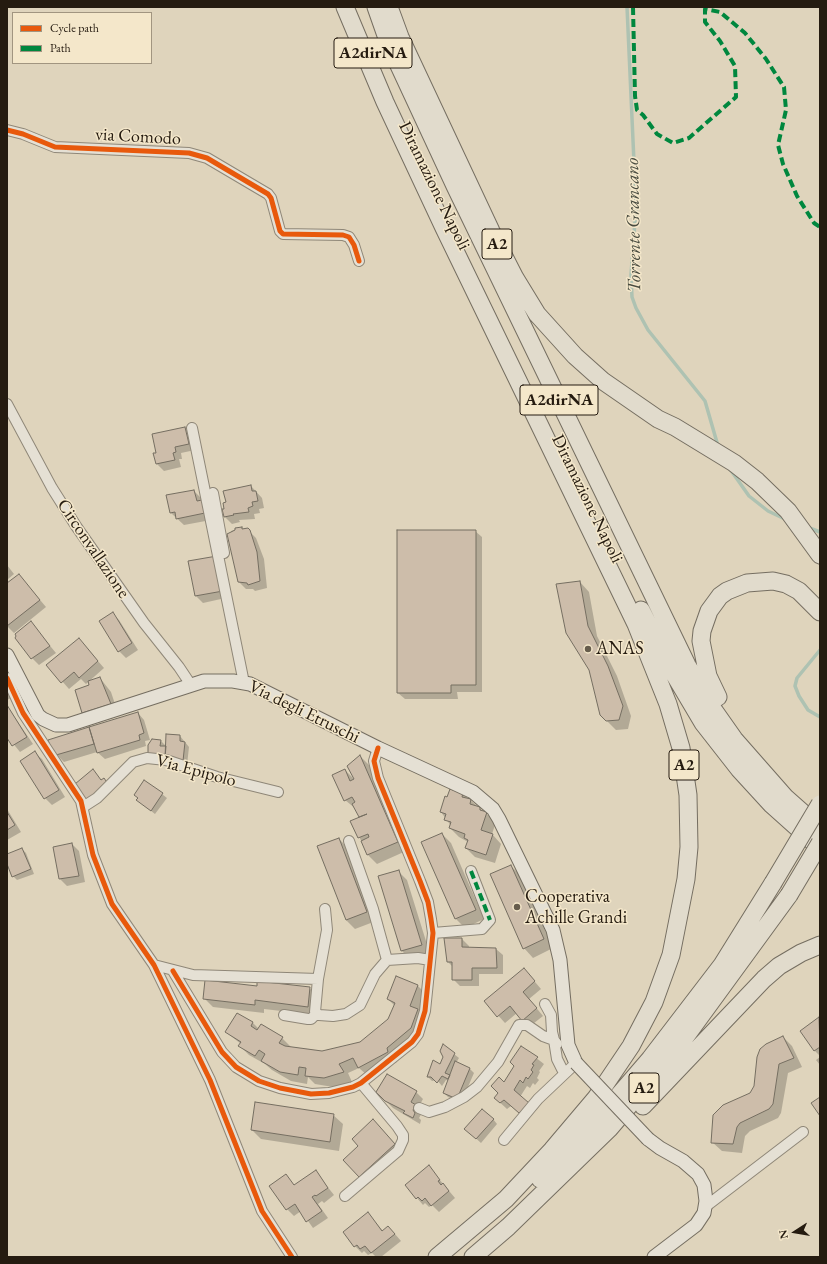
<!DOCTYPE html>
<html>
<head>
<meta charset="utf-8">
<style>
  body { margin:0 }
  #map { position:relative; width:827px; height:1264px; overflow:hidden; background:#dfd4bc; font-family:"EB Garamond",serif }
  canvas { display:block }
  .frame { position:absolute; inset:0; border:8px solid #251b10; pointer-events:none }
  .legend { position:absolute; left:12px; top:12px; width:140px; height:52px; box-sizing:border-box; background:#f4e7ca; border:1px solid #a19580; margin:0; padding:5px 7px; list-style:none; font-size:12px; color:#251b10 }
  .legend li { display:flex; align-items:center; gap:8px; height:20px }
  .legend b { width:20px; border:1px solid #a19580 }
  .north { position:absolute; left:775px; top:1212px; width:40px; height:40px; -webkit-text-stroke:3px #f4e7ca; paint-order:stroke; rotate:258deg; font-size:11px; font-weight:700; line-height:16px; text-align:center; color:#251b10 }
  .north::after { content:''; display:block; margin:auto; width:14px; height:18px; background:#251b10; clip-path:polygon(50% 0,100% 100%,50% 72%,0 100%) }
</style>
</head>
<body>
<div id="map">
<canvas width="827" height="1264"></canvas>
<div class="frame"></div>
<ul class="legend">
<li><b style="height:5px;background:#e8590c"></b>Cycle path</li>
<li><b style="height:5px;background:#00873e"></b>Path</li>
</ul>
<div class="north">N</div>
</div>
<script>
const c = document.querySelector('canvas').getContext('2d');
c.lineJoin = 'round';
function fill(path, color) {
  c.fillStyle = color;
  c.fill(path, 'evenodd');
}
function shape(rows) {
  const path = new Path2D();
  for (const r of rows) {
    path.moveTo(r[0], r[1]);
    for (let i = 2; i < r.length; i += 2) path.lineTo(r[i], r[i + 1]);
  }
  return path;
}
function stroke(path, color, width, dash) {
  c.strokeStyle = color;
  c.lineWidth = width;
  c.lineCap = dash ? 'butt' : 'round';
  c.setLineDash(dash || []);
  c.stroke(path);
}
function label(font, color, halo, rows, align = 'center') {
  c.font = font + ' "EB Garamond",serif';
  c.lineWidth = 3;
  c.setLineDash([]);
  c.textBaseline = 'middle';
  c.strokeStyle = halo;
  c.fillStyle = color;
  for (const [text, x, y, turn = 0] of rows) {
    c.save();
    c.translate(x, y);
    c.rotate((+turn || 0) * Math.PI / 180);
    c.textAlign = isNaN(turn) ? turn : align;
    if (halo) c.strokeText(text, 0, 0);
    c.fillText(text, 0, 0);
    c.restore();
  }
}
fill(shape([
  [185,428,192,435,195,450,181,453,182,459,179,459,181,467,164,471,157,464,155,454],
  [251,486,262,498,264,508,259,509,260,513,254,514,255,519,239,520,240,522,232,524,225,517,224,510],
  [194,491,201,498,211,520,184,525,171,513],
  [241,528,244,530,247,529,256,538,264,559,267,588,255,591,253,589,246,589,239,582,231,531],
  [475,531,482,537,482,692,457,692,458,699,405,699,398,693],
  [189,562,230,597,203,603,196,596],
  [7,565,14,574,7,580],
  [19,575,46,607,14,633,7,626,7,585],
  [580,582,589,592,597,636,617,676,631,716,628,729,616,730,601,715],
  [113,614,119,620,138,650,126,658,119,651],
  [31,623,56,653,39,665,32,658],
  [85,646,104,668,86,684,81,679,69,689,48,665],
  [100,678,111,692,117,710,90,719,83,713,90,686],
  [7,685,13,697,7,700],
  [7,706,33,744,20,752,7,736],
  [138,713,144,720,150,740,145,741,146,746,105,759,97,752,64,762,57,755,49,741],
  [180,736,189,747,187,765,153,759,160,740,166,746],
  [35,753,42,759,65,797,52,805,45,798],
  [360,756,369,765,406,851,377,864,368,855,352,822,360,818,356,809,345,800,345,770,356,781],
  [145,781,167,798,155,814,137,800],
  [463,794,496,822,492,834,501,844,495,863,475,857,466,848,468,842,459,837,450,828,451,826,441,812],
  [7,809,21,832,7,840],
  [442,834,451,843,484,919,465,928,456,919,423,843],
  [339,839,348,848,376,921,355,929,346,920],
  [72,844,79,851,85,882,67,886,60,879],
  [22,849,26,853,34,874,17,880,13,876,7,861,7,855],
  [511,866,520,875,553,948,533,958,524,948],
  [398,871,407,880,430,954,411,960,402,951],
  [462,939,469,946,469,949,496,949,503,955,503,974,479,974,479,986,460,986,453,979,453,967,448,962],
  [530,976,541,989,529,999,543,1016,529,1027,517,1013,505,1023,485,1001],
  [397,977,418,986,427,995,427,1019,395,1057,397,1062,368,1076,359,1068,348,1073,352,1082,333,1087,315,1084,308,1077,307,1084,291,1081,272,1070,265,1064,249,1055,240,1046,241,1044,226,1032,237,1014,253,1023,259,1029,282,1038,291,1047,322,1052,360,1043,389,1020,395,1006,388,999],
  [258,987,309,988,319,997,316,1015,264,1009,264,1013,213,1007,204,998],
  [819,1019,820,1020,820,1056,815,1051],
  [783,1037,792,1046,802,1067,788,1073,781,1113,778,1118,750,1131,745,1136,742,1153,722,1151,712,1142,751,1094],
  [444,1046,459,1058,456,1063,470,1069,474,1073,461,1103,448,1097,444,1093,449,1081,446,1080,442,1086,437,1080,432,1081,428,1077,441,1065,444,1057],
  [522,1047,544,1064,539,1071,540,1072,537,1078,539,1080,535,1085,533,1083,530,1088,527,1086,520,1097,528,1104,526,1119,511,1106,507,1109,495,1098,515,1066],
  [820,1057,820,1065,816,1060],
  [387,1075,416,1092,423,1099,418,1108,422,1113,419,1118,421,1120,420,1124,393,1108,377,1092],
  [333,1115,343,1124,339,1151,261,1139,252,1130],
  [493,1119,497,1124,481,1143,470,1133],
  [380,1127,401,1151,367,1183,345,1160],
  [429,1167,455,1198,439,1212,432,1205,429,1207,425,1203,423,1205,417,1198],
  [315,1171,334,1195,324,1203,322,1201,318,1204,328,1218,313,1228,301,1211,294,1216,287,1209,286,1176,295,1186],
  [368,1214,383,1231,395,1234,401,1241,381,1257,376,1257,372,1253,368,1255,364,1251,362,1253,355,1246]
]), '#0003');
stroke(shape([
  [627,7,636,207,631,275,632,297,636,308,648,330,705,401,718,446],
  [730,469,749,496,768,511,787,520],
  [807,527,820,532],
  [820,650,797,678,795,686,799,696,808,710,820,717]
]), '#aec2b2', 3.5);
const building = shape([
  [185,427,189,444,175,447,176,452,173,453,175,460,156,464,153,453,156,453,152,434,185,427],
  [251,485,252,491,256,491,258,501,252,502,253,506,248,508,249,512,233,514,234,515,224,517,222,509,224,509,223,503,226,502,223,491,251,485],
  [194,490,197,501,202,500,205,513,176,519,175,512,170,513,166,495,194,490],
  [242,527,242,529,248,528,250,530,257,552,260,581,248,585,247,583,238,582,227,534,235,530,235,528,242,527],
  [397,530,476,530,476,685,451,685,451,693,397,693,397,530],
  [217,556,223,591,195,596,188,561,217,556],
  [19,574,40,600,7,626,7,583,19,574],
  [580,581,588,626,608,666,623,706,619,720,606,721,600,715,589,670,566,633,556,584,580,581],
  [113,612,132,643,118,652,99,621,113,612],
  [31,621,50,646,31,659,15,638,16,636,15,634,31,621],
  [79,638,98,661,79,678,74,672,61,683,46,665,79,638],
  [100,677,111,704,82,713,75,690,89,685,88,681,100,677],
  [7,705,27,737,12,746,7,738,7,705],
  [138,712,144,733,139,735,140,740,97,753,89,727,138,712],
  [89,727,94,744,56,755,52,751,48,740,89,727],
  [166,734,180,735,180,741,185,742,183,761,165,758,166,734],
  [152,739,161,740,160,746,166,746,165,758,148,755,148,745,152,739],
  [35,751,59,790,44,799,20,761,35,751],
  [360,755,398,842,367,855,361,841,369,837,368,834,358,838,350,821,367,814,359,817,352,804,355,802,352,797,344,801,332,775,345,769,350,781,354,779,347,766,360,755],
  [93,769,101,780,104,778,108,784,87,801,75,784,93,769],
  [144,780,163,793,151,811,136,800,138,798,134,795,144,780],
  [450,789,463,793,462,797,471,799,470,804,480,807,480,810,487,812,481,830,493,834,486,855,465,848,468,840,464,838,465,834,449,828,451,822,444,820,446,814,440,812,445,796,447,797,450,789],
  [7,812,15,825,7,830,7,812],
  [442,833,476,910,455,919,421,842,442,833],
  [339,838,367,912,346,920,317,846,339,838],
  [72,843,79,876,59,879,53,847,72,843],
  [22,848,31,869,12,877,7,864,7,854,22,848],
  [511,865,544,939,523,949,490,874,511,865],
  [399,870,422,945,401,951,378,876,399,870],
  [444,938,462,938,462,947,496,948,497,968,472,968,472,980,452,980,452,962,447,962,444,938],
  [524,968,535,981,523,992,537,1008,522,1021,510,1006,497,1017,484,1001,524,968],
  [396,976,418,985,410,1006,418,1009,411,1028,387,1048,388,1052,358,1068,353,1058,339,1064,344,1072,324,1078,305,1076,306,1068,299,1067,298,1075,280,1072,261,1061,265,1054,259,1050,255,1056,238,1046,241,1042,225,1032,237,1013,253,1022,251,1026,257,1030,261,1024,283,1037,279,1043,285,1046,322,1051,360,1042,388,1019,395,1003,387,999,396,976],
  [205,980,257,986,257,981,310,987,308,1007,255,1000,255,1005,203,999,205,980],
  [819,1017,820,1047,814,1051,800,1031,819,1017],
  [783,1036,794,1058,779,1064,773,1104,769,1109,740,1123,737,1127,733,1144,711,1143,713,1115,723,1105,750,1093,754,1086,757,1057,760,1049,766,1044,783,1036],
  [443,1044,455,1053,445,1073,450,1075,448,1079,442,1076,437,1083,431,1077,427,1077,433,1060,440,1064,443,1057,440,1051,443,1044],
  [521,1046,538,1057,532,1064,534,1065,531,1070,533,1072,528,1079,526,1077,523,1083,520,1080,514,1090,529,1103,519,1113,504,1100,500,1103,494,1098,498,1093,491,1086,499,1077,504,1082,514,1066,510,1062,521,1046],
  [455,1061,470,1068,457,1099,443,1093,455,1061],
  [387,1074,417,1091,411,1102,416,1105,413,1110,415,1113,413,1118,403,1113,405,1111,385,1101,376,1092,387,1074],
  [820,1097,820,1116,811,1103,820,1097],
  [255,1102,334,1114,330,1142,251,1130,255,1102],
  [482,1109,494,1119,476,1139,464,1129,482,1109],
  [373,1119,395,1144,359,1177,343,1160,358,1146,352,1139,373,1119],
  [429,1165,440,1180,438,1181,441,1185,443,1183,449,1191,431,1206,425,1198,422,1201,418,1197,416,1199,405,1185,429,1165],
  [316,1170,328,1188,316,1196,315,1195,312,1197,322,1211,306,1222,295,1204,286,1210,269,1186,286,1174,294,1185,316,1170],
  [368,1212,382,1231,388,1226,395,1234,371,1253,365,1246,360,1249,357,1245,354,1247,343,1232,368,1212]
]);
fill(building, '#cdbdaa');
stroke(building, '#756e61', 1);
const minor = shape([
  [7,130,23,134,55,147,189,153,207,158,268,194,271,198,280,231,283,234,343,235,349,237,354,245,359,261],
  [7,404,52,488,76,526,144,623,179,667,191,685],
  [192,428,244,683],
  [213,493,224,553],
  [7,678,23,713,81,801,93,855,112,904,154,965,210,1080,262,1211,292,1257],
  [83,807,97,798,133,762,147,758,166,760,217,777,278,792],
  [349,841,373,909,387,960],
  [433,933,482,929,490,920,471,871],
  [154,965,193,975,318,979,315,1012,319,1015,333,1016,346,1014,360,1005,375,974,387,960,418,958,430,960],
  [173,971,222,1052,236,1067,259,1081,280,1088,311,1094,329,1093,353,1087,361,1083,412,1042,418,1034,425,1011,433,933,431,919,428,902,420,881,378,778,374,761,378,748],
  [318,979,327,930,325,909],
  [545,1004,551,1015,552,1032,554,1040,557,1044],
  [284,1015,308,1019,311,1019,316,1014],
  [419,1108,429,1112,445,1107,464,1097,477,1087,498,1062,519,1025,527,1025,543,1036,554,1040,557,1059,564,1073],
  [504,1140,538,1099,576,1063],
  [345,1196,398,1151,403,1140,403,1135,397,1126,361,1083],
  [705,1207,803,1132]
]);
const secondary = shape([
  [7,655,38,715,43,719,56,725,68,725,204,681,233,681,250,684,378,748,473,792,493,809,499,819,553,930,560,960,568,1045,576,1063],
  [648,1139,660,1148,683,1161,698,1174,704,1185,706,1201,704,1213,696,1225,654,1257]
]);
const motorway = shape([
  [345,7,385,102,444,228,636,624,668,704,681,748,688,795,689,847,686,879,671,955,654,1002,631,1046,596,1098,552,1150,506,1199,437,1257],
  [376,7,389,44,455,186,687,665,715,712,734,739,785,797,820,828],
  [389,7,400,37,491,231,515,278,537,314,575,356,603,381,658,419,675,427,734,463,757,481,788,511,820,555],
  [641,610,674,674,703,723,739,769,772,805,820,848],
  [718,697,708,676,701,641,702,631,709,611,720,596,727,591,747,583,773,581,786,584,799,591,820,612],
  [643,1106,764,979,779,966,801,953,820,945],
  [540,1179,606,1110,650,1059,722,965,773,883],
  [473,1257,508,1227,609,1129,673,1054,789,895]
]);
stroke(minor, '#8f8778', 12);
stroke(secondary, '#756e61', 15);
stroke(motorway, '#756e61', 19);
stroke(minor, '#e5e0d4', 10);
stroke(secondary, '#e5e0d4', 13);
stroke(motorway, '#e1dbcc', 17);
const secondaryBridge = shape([
  [576,1063,648,1139]
]);
const motorwayBridge = shape([
  [773,883,820,804],
  [789,895,820,843]
]);
stroke(secondaryBridge, '#756e61', 15, []);
stroke(motorwayBridge, '#756e61', 19, []);
stroke(secondaryBridge, '#e5e0d4', 13);
stroke(motorwayBridge, '#e1dbcc', 17);
stroke(shape([
  [633,7,635,96,637,110,643,115,657,134,673,143,689,138,736,97,735,66,720,41,705,22,705,9,720,12,745,33,766,59,784,87,786,110,778,145,783,164,797,196,814,223,820,227],
  [471,871,490,920]
]), '#00873e', 4, [8, 4]);
stroke(shape([
  [7,130,23,134,55,147,189,153,207,158,268,194,271,198,280,231,283,234,343,235,349,237,354,245,359,261],
  [7,678,23,713,81,801,93,855,112,904,154,965,210,1080,262,1211,292,1257],
  [173,971,222,1052,236,1067,259,1081,280,1088,311,1094,329,1093,353,1087,361,1083,412,1042,418,1034,425,1011,433,933,431,919,428,902,420,881,378,778,374,761,378,748]
]), '#e8590c', 5);
for (const [x, y, r, color] of [
  [588,649,4,"#665c4c"],
  [517,907,4,"#665c4c"]
]) {
  const dot = new Path2D();
  dot.arc(x, y, r, 0, 2 * Math.PI);
  c.fillStyle = color;
  c.fill(dot);
  stroke(dot, '#f4e7ca', 1.5);
}
for (const [x, y, w] of [
  [373,53,78],
  [497,244,30],
  [559,400,78],
  [684,765,30],
  [644,1088,30]
]) {
  const box = new Path2D();
  box.roundRect(x - w / 2, y - 15, w, 30, 3);
  c.fillStyle = '#f4e7ca';
  c.fill(box);
  stroke(box, '#251b10', 1);
}
label('bold 17px', '#251b10', null, [
  ["A2dirNA",373,53],
  ["A2",497,244],
  ["A2dirNA",559,400],
  ["A2",684,765],
  ["A2",644,1088]
]);
label('18px', '#251b10', '#f4e7ca', [
  ["via Comodo",138,137,3],
  ["Diramazione Napoli",434,186,64],
  ["Diramazione Napoli",587,499,64],
  ["Circonvallazione",93,549,56],
  ["Via degli Etruschi",304,712,26],
  ["Via Epipolo",196,771,15]
]);
label('18px', '#251b10', '#f4e7ca', [
  ["ANAS",596,649],
  ["Cooperativa",525,897],
  ["Achille Grandi",525,918]
], 'left');
label('italic 19px', '#484b3f', '#f4e7ca', [
  ["Torrente Grancano",634,225,-91]
]);
</script>
</body>
</html>
